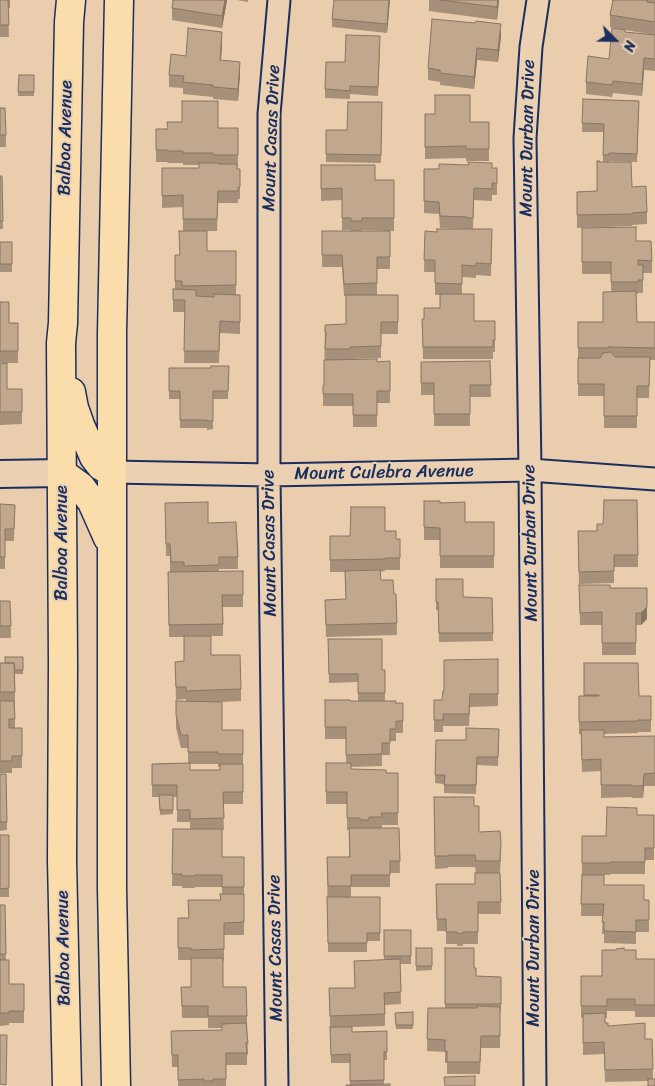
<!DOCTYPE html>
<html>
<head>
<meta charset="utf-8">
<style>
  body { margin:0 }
  #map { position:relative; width:655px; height:1086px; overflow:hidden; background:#eacdad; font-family:Sriracha,sans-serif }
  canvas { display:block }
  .north { position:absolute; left:590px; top:15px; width:50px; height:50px; -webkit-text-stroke:4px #ebd0b2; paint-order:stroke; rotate:113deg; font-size:14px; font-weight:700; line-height:20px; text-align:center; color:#1b2f5e }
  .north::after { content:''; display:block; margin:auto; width:18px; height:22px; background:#1b2f5e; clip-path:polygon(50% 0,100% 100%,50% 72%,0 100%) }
</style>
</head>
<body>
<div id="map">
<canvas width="655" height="1086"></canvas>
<div class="north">N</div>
</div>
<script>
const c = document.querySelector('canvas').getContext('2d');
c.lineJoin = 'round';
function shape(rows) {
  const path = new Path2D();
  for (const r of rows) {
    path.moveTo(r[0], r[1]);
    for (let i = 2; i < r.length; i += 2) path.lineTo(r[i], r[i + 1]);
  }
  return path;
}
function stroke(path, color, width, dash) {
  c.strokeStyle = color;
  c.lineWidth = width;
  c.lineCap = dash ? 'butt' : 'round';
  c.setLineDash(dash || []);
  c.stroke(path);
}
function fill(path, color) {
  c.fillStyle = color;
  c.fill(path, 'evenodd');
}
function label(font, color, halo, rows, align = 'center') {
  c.font = font + ' Sriracha,sans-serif';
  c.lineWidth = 4;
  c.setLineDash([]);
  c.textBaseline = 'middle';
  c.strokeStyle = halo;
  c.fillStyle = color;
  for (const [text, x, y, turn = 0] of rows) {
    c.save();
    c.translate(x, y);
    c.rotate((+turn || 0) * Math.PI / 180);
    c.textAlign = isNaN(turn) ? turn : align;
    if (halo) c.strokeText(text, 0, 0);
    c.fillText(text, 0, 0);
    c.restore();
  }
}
const minor = shape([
  [112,472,269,475,530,470,655,479],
  [277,1086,269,475,269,114,279,0],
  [535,1086,530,470,525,138,531,47,538,0]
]);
const tertiary = shape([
  [0,474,62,473]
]);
const primary = shape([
  [71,392,74,408,80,425,94,457,101,466,112,472],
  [62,473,81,487,92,502,108,538],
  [67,1086,62,860,63,664,61,343,63,323,69,22,71,0],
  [116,1086,112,888,112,333,119,0]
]);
stroke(minor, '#1b2f5e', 25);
stroke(tertiary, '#1b2f5e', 30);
stroke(primary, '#1b2f5e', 31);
stroke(minor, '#ebd0b2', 21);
stroke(tertiary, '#ebd0b2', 26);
stroke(primary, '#fbddab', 28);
fill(shape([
  [0,0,10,0,10,8,8,8,9,37,0,37],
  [227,0,222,28,172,20,172,8],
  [237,0,248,0,248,2],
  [390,0,387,33,332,27,332,19],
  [429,0,499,0,497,20,429,11],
  [613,0,655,0,655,35,625,30,625,32,655,35,655,71,644,70,642,96,613,93,612,97,586,94,586,82,609,59,625,30,610,27,610,15],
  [501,36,498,62,477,60,474,89,440,85,440,82,428,80,428,68],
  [222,44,221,60,240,74,238,101,213,99,213,97,183,94,183,88,169,87,169,75,186,56],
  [380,45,378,96,350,94,350,99,325,98,325,89,345,62],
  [19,75,34,75,34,96,18,96],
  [583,99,639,101,637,162,609,161,609,162,632,187,647,212,647,224,632,225,632,226,577,228,577,192,597,191,600,162,603,162,603,132,582,132],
  [382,102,381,163,326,162,326,130,347,130],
  [0,108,6,135,6,147,0,147],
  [425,114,435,114,470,122,489,122,489,161,466,161,466,158,425,159],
  [238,128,238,167,237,167,237,169,240,169,240,199,238,199,238,203,218,203,217,231,183,231,183,207,162,208,162,168,199,168,199,165,183,165,183,163,168,163,167,162,156,162,156,129],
  [321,165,375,180,394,180,394,231,362,230,362,231,390,231,390,269,377,269,377,295,398,295,398,334,381,334,381,358,350,359,377,362,390,361,390,403,377,403,377,427,353,427,353,406,323,406,323,385,324,385,325,325,346,324,346,296,344,296,342,267,322,267,322,231,351,231,351,230,342,230,342,200,321,201],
  [497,168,497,195,492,195,492,201,474,200,473,229,492,229,491,276,476,275,476,278,462,277,462,294,474,321,495,321,495,352,493,352,493,359,423,359,422,319,424,319,440,308,440,295,435,295,435,272,424,272,425,231,437,232,467,229,440,228,439,214,424,213,424,169],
  [0,176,2,176,3,229,0,229],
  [582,228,636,241,652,261,652,273,643,273,643,293,638,293,638,294,636,294,637,322,655,322,655,360,650,360,649,398,637,398,637,428,604,428,604,396,578,396,578,322,603,322,611,292,611,274,582,274],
  [0,242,12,242,12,272,0,272],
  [207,251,236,251,236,295,240,295,240,334,220,333,219,363,184,363,185,312,173,312,173,289,175,289,175,255,179,255],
  [0,302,9,323,18,323,18,363,0,363,0,364,7,389,22,389,22,424,0,425],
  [490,361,491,397,470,397,470,426,434,426,434,395,421,395,421,362],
  [229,366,228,399,213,399,213,429,207,430,207,428,180,428,180,399,169,399,169,368,211,368],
  [424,501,440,503,465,522,494,522,494,568,440,568,440,540,424,540],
  [165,503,208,523,238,557,238,569,219,569,219,571,243,571,243,607,223,607,223,636,211,636,211,655,241,689,241,701,222,702,222,730,243,730,243,804,223,804,224,830,222,830,222,857,244,857,244,935,224,935,224,961,223,961,223,987,246,987,248,1055,247,1055,247,1065,226,1065,226,1086,178,1086,178,1067,172,1067,171,1031,222,1030,222,1028,208,1028,208,1018,182,1018,181,987,191,987,191,960,178,960,178,918,188,918,220,900,222,894,222,887,195,887,195,888,182,888,182,886,172,886,173,829,190,829,190,822,177,822,177,797,173,797,173,814,160,815,159,797,152,797,152,764,188,763,188,748,181,748,176,728,176,701,186,702,186,699,176,700,175,662,184,661,184,637,169,637,168,572,170,572,170,556,166,556],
  [190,764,218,764,218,767,220,767,220,770,190,770],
  [0,504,15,505,14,541,5,541,5,569,0,569],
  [597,524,638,555,638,567,614,567,614,583,579,584,578,531,597,531],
  [385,531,396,539,400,539,400,570,385,570,385,571,380,572,381,580,394,594,396,594,397,635,326,637,325,600,346,599,345,572,330,572,330,536,350,536],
  [436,579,463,597,492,598,493,641,439,642,438,610,436,610],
  [579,585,610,588,647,588,647,619,641,625,636,625,636,655,602,655,602,625,580,625],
  [0,601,10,601,11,638,0,638],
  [328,639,382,670,385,670,385,701,396,703,403,703,403,733,396,733,396,741,390,741,390,755,382,755,382,766,351,767,351,769,386,773,398,773,398,825,382,825,382,828,399,828,400,873,390,873,390,887,351,887,351,897,380,897,380,941,367,941,367,952,328,952,327,857,349,857,349,830,347,830,347,804,326,804,326,763,346,763,346,739,325,739,325,700,358,701,358,682,329,683],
  [23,657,23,674,15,674,15,728,22,728,22,768,12,768,12,773,0,773,0,663,5,663],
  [498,659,498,706,470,707,469,726,443,726,443,732,434,732,434,700,442,700,444,691],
  [584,663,639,696,651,696,651,732,638,732,638,733,604,734,604,737,655,736,655,786,644,786,643,798,632,798,632,797,601,798,601,771,582,772,581,734,579,734,579,696,584,696],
  [499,729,498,766,477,765,476,794,444,793,444,784,435,783,436,740,466,740],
  [0,774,6,774,7,830,0,831],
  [434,797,474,806,479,832,501,854,500,873,501,914,478,914,478,944,463,944,463,946,457,946,457,944,446,944,446,931,437,931,436,896,475,884,476,873,475,867,448,867,448,868,435,869],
  [637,815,654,815,654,860,645,860,645,874,610,874,610,875,604,875,604,885,644,900,649,900,649,932,636,932,636,944,604,943,604,934,602,934,603,916,581,916,582,863,606,836],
  [0,835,9,835,9,897,0,897],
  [0,905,5,905,6,960,9,984,24,984,24,1023,9,1023,9,1025,0,1026],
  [384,930,411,930,411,964,400,964,401,1004,385,1005,385,1026,352,1027,352,1032,387,1031,387,1060,384,1060,384,1084,350,1085,350,1063,331,1063,329,988,354,988,384,960],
  [416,948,432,948,432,970,416,971],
  [445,948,474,968,476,976,501,977,501,1012,500,1012,500,1048,481,1048,480,1074,447,1074,447,1063,445,1063,445,1052,427,1051,428,1008,445,1008],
  [624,950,636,959,655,959,655,1017,635,1017,635,1011,607,1011,607,1018,605,1018,605,1023,608,1026,645,1039,652,1039,653,1079,648,1081,605,1082,604,1054,583,1055,583,1018,581,1018,581,976,602,976],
  [413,1012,413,1029,396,1029,395,1013]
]), '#a69079');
fill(shape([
  [225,0,227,0,222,28,222,16],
  [389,0,390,0,387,33,387,24],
  [498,0,499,0,497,20,497,7],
  [501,24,501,36,498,62,498,50],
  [222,32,222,44,220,72,220,60],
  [477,48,477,60,474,89,474,77],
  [644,58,644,70,642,96,642,84],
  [240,62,240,74,238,101,238,89],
  [647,607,647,619,641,625,641,613],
  [644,774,644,786,643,798,643,786]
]), '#877563');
const building = shape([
  [0,0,8,0,9,25,0,25,0,0],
  [173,0,225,0,222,16,172,8,173,0],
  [334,0,389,0,387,24,332,19,334,0],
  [440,0,498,0,497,7,440,0],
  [613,0,647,0,647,2,655,3,655,22,610,15,613,0],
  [432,19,475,23,476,21,501,24,498,50,477,48,474,77,440,73,440,70,428,68,432,19],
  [188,28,222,32,220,60,240,62,238,89,213,87,213,85,183,82,184,76,169,75,171,54,186,56,188,28],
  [612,28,625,30,625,32,655,35,655,59,644,58,642,84,613,81,612,85,586,82,588,56,609,59,612,28],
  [346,35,380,36,378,87,350,86,350,91,325,89,326,62,345,62,346,35],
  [19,75,34,75,34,92,18,92,19,75],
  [435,95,470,95,470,122,489,122,489,149,466,149,466,146,425,147,425,114,435,114,435,95],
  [583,99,639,101,637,154,609,153,609,155,603,155,604,124,582,123,583,99],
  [182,101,218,101,218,128,238,128,238,155,213,155,213,153,183,153,183,151,168,151,167,150,156,150,156,129,168,129,167,122,182,122,182,101],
  [348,102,382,102,381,155,326,154,326,130,347,130,348,102],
  [0,108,5,108,6,135,0,135,0,108],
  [597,161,600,161,599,162,631,162,632,187,646,186,647,212,632,213,632,214,577,215,577,192,597,191,597,161],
  [468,162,492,163,492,168,497,168,497,183,492,183,492,189,474,188,473,218,467,218,467,217,440,216,439,202,424,201,424,169,439,169,439,164,469,165,468,162],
  [199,163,218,163,218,164,237,164,237,169,240,169,240,187,238,187,238,191,218,191,217,219,183,219,183,195,162,196,162,168,199,168,199,163],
  [321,165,375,165,375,180,394,180,394,218,362,218,362,221,351,221,351,218,342,218,342,188,321,189,321,165],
  [0,176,2,176,3,221,0,221,0,176],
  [636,227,636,241,651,241,652,261,638,260,638,265,643,265,643,280,638,280,638,282,611,282,611,262,582,262,582,228,636,227],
  [437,229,492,229,491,264,476,263,476,266,462,265,462,284,435,283,435,260,424,260,425,231,437,232,437,229],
  [179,231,207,231,207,251,236,251,236,285,182,286,182,281,175,281,175,255,180,255,179,231],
  [322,231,390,231,390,257,377,257,377,283,344,284,342,255,322,255,322,231],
  [0,242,12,242,12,264,0,264,0,242],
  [173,289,196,290,196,296,214,297,214,294,240,295,240,322,220,321,219,351,184,351,185,300,173,300,173,289],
  [636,291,637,322,655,322,655,348,608,347,608,348,578,348,578,322,603,322,603,292,636,291],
  [440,294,474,294,474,321,495,321,495,340,493,340,493,347,423,347,422,319,424,319,424,308,440,308,440,294],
  [346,295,398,295,398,322,381,322,381,346,350,347,350,349,325,349,326,332,325,332,325,325,346,324,346,295],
  [0,302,9,302,9,323,18,323,18,351,0,351,0,352,0,302],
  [611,352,615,357,650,357,649,386,637,386,637,416,604,416,604,384,578,384,578,358,600,358,603,353,611,352],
  [377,359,377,362,390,361,390,391,377,391,377,415,353,415,353,394,323,394,323,385,324,385,324,360,377,359],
  [490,361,491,385,470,385,470,414,434,414,434,383,421,383,421,362,490,361],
  [7,363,7,389,22,389,22,412,0,412,0,364,7,363],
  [211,366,229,366,228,391,213,391,213,421,207,421,207,420,180,420,180,391,169,391,169,368,211,368,211,366],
  [604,500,637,500,638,555,614,555,614,571,579,572,578,531,597,531,597,524,603,524,604,500],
  [424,501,440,501,440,503,465,502,465,522,494,522,494,556,440,556,440,528,424,527,424,501],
  [208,502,208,523,236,522,238,557,219,557,219,565,184,566,184,562,171,562,170,544,166,544,165,503,208,502],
  [0,504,15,505,14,529,5,529,5,557,0,557,0,504],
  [351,507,385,507,385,531,396,531,396,539,400,539,400,558,385,558,385,559,330,560,330,536,350,536,351,507],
  [380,570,381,580,393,580,394,594,396,594,397,623,326,625,325,600,346,599,345,571,380,570],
  [243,571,243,595,222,595,223,624,169,625,168,572,243,571],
  [436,579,463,579,463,597,492,598,493,633,439,633,438,602,436,602,436,579],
  [579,585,610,585,610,588,647,588,647,607,641,613,636,613,636,643,602,643,602,612,580,613,579,585],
  [0,601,10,601,11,626,0,626,0,601],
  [184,636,211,636,211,655,240,655,241,689,186,691,186,687,176,687,175,662,184,661,184,636],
  [328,639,382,639,382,670,385,670,385,693,358,693,358,674,329,674,328,639],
  [5,657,23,657,23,670,15,670,14,663,5,663,5,657],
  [498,659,498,694,470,694,469,714,443,714,443,720,434,720,434,700,442,700,443,691,444,691,444,660,498,659],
  [0,663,14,663,15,692,0,692,0,663],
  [584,663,638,663,639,696,651,696,651,720,638,720,638,721,579,722,579,696,599,696,599,695,584,695,584,663],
  [325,700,350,700,350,701,396,701,395,703,403,703,403,721,396,721,396,729,390,729,390,743,382,743,382,754,346,755,346,727,325,727,325,700],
  [0,701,14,701,15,719,9,719,9,728,22,728,22,756,12,756,12,761,0,761,0,701],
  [176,701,222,702,222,730,243,730,243,754,218,754,218,752,188,752,188,735,181,735,176,715,176,701],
  [466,728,499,729,498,757,477,757,476,785,444,785,445,775,435,775,436,740,466,740,466,728],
  [581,730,604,730,604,737,655,736,655,773,644,774,643,786,632,786,632,785,601,785,601,759,582,760,581,730],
  [190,763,190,770,220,770,220,764,243,764,243,792,223,792,224,818,190,819,190,810,177,810,177,785,152,785,152,764,190,763],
  [326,763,351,763,351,769,386,770,386,773,398,773,398,813,381,813,382,817,369,817,369,820,360,820,360,818,347,818,347,792,326,792,326,763],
  [0,774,6,774,7,822,0,822,0,774],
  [159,795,173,795,173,810,160,810,159,795],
  [434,797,474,797,474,806,479,806,479,832,500,831,501,842,500,861,476,861,475,855,448,855,448,856,435,856,434,797],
  [607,807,637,808,637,815,654,815,654,848,645,848,645,862,610,862,610,863,582,863,582,836,606,836,607,807],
  [349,828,399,828,400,861,390,861,390,875,351,875,351,886,328,886,327,857,350,857,349,828],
  [173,829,222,829,222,857,244,857,244,887,222,887,222,875,195,875,195,876,182,876,182,874,172,874,173,829],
  [0,835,9,835,9,888,0,889,0,835],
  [475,873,500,873,501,902,478,902,478,932,463,932,463,933,457,934,457,932,446,932,446,919,437,919,436,884,475,884,475,873],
  [582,875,604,875,604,885,644,885,644,900,649,900,649,920,636,920,636,932,604,931,604,922,602,922,604,904,581,904,582,875],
  [220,894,244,894,244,922,224,923,224,949,191,950,191,948,178,948,178,918,189,918,188,900,221,900,220,894],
  [327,897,380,897,380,933,367,933,367,943,328,943,327,897],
  [0,905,5,905,6,954,0,954,0,905],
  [384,930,411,930,411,956,384,956,384,930],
  [416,948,432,948,432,966,416,966,416,948],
  [445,948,474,948,474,968,476,968,476,976,501,977,501,1004,445,1004,445,948],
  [624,948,624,950,636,950,636,959,655,959,655,1005,635,1005,635,999,607,999,607,1006,581,1006,581,976,602,976,602,950,616,950,616,949,624,948],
  [191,958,223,958,223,987,246,987,247,1016,208,1016,208,1006,182,1006,181,987,191,987,191,958],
  [400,959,401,992,384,993,385,1014,330,1016,329,988,355,988,354,961,400,959],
  [0,960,9,960,9,984,24,984,24,1011,9,1011,9,1013,0,1013,0,960],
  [477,1006,500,1007,500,1036,481,1036,480,1062,447,1062,447,1051,445,1051,445,1040,427,1039,428,1008,477,1008,477,1006],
  [413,1012,413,1025,396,1025,395,1013,413,1012],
  [605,1013,605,1023,608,1023,608,1026,645,1023,645,1039,652,1039,653,1069,605,1070,604,1042,583,1043,583,1014,605,1013],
  [246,1023,248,1043,246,1043,247,1053,226,1053,226,1079,213,1079,213,1081,204,1081,204,1079,178,1080,178,1055,172,1055,171,1031,222,1030,222,1024,246,1023],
  [330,1027,352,1027,352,1032,387,1031,387,1052,384,1052,384,1080,350,1081,350,1054,331,1055,330,1027],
  [0,1035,7,1035,6,1085,0,1084,0,1035],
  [475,1076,475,1086,445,1086,444,1077,475,1076],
  [648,1079,655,1079,655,1086,648,1086,648,1079],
  [390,1084,390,1086,346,1086,346,1085,390,1084]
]);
fill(building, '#c1a78d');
stroke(building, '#877563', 1);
label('18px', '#1b2f5e', '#ebd0b2', [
  ["Balboa Avenue",66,138,-89],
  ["Mount Casas Drive",272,138,-88],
  ["Mount Durban Drive",528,138,-89],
  ["Mount Culebra Avenue",384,473,-1],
  ["Balboa Avenue",62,543,-90],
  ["Mount Casas Drive",270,543,-91],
  ["Mount Durban Drive",531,543,-91],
  ["Balboa Avenue",64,948,-91],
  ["Mount Casas Drive",276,948,-91],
  ["Mount Durban Drive",534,948,-90]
]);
</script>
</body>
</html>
